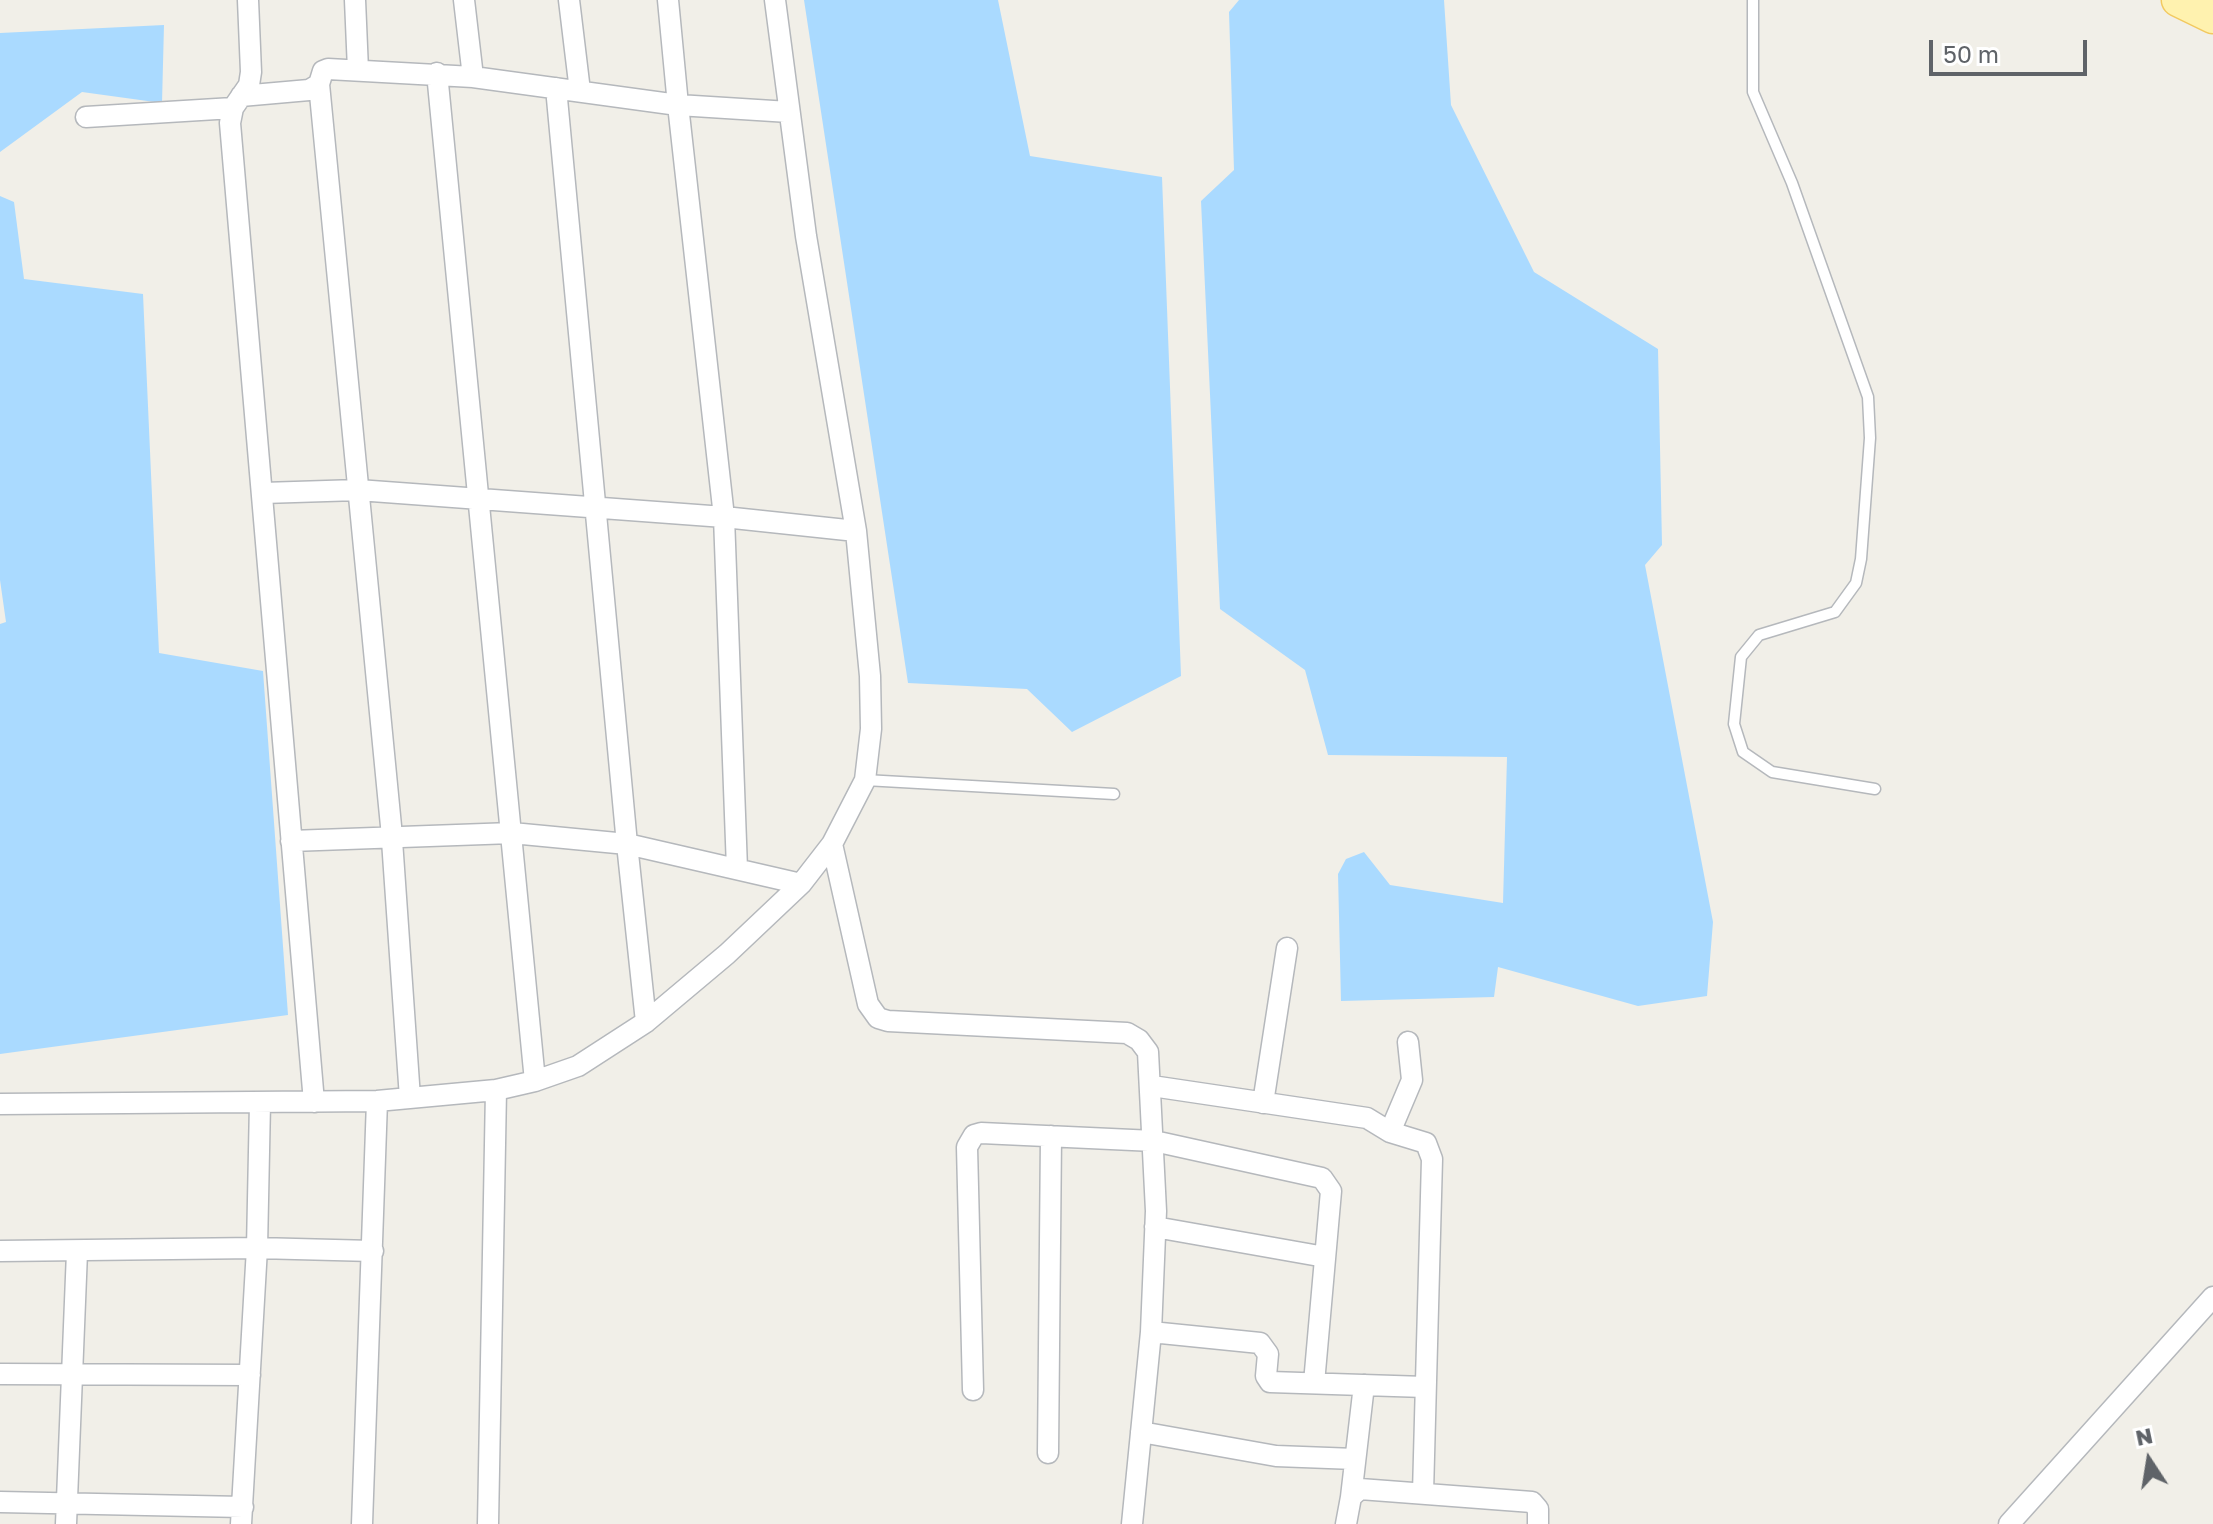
<!DOCTYPE html>
<html>
<head>
<meta charset="utf-8">
<style>
  body { margin:0 }
  #map { position:relative; width:2213px; height:1524px; overflow:hidden; background:#f1efe8; font-family:"Golos Text",sans-serif }
  canvas { display:block }
  .north { position:absolute; left:2109px; top:1420px; width:80px; height:80px; -webkit-text-stroke:6px #fff; paint-order:stroke; rotate:348deg; font-size:22px; font-weight:700; line-height:32px; text-align:center; color:#5f6368 }
  .north::after { content:''; display:block; margin:auto; width:28px; height:36px; background:#5f6368; clip-path:polygon(50% 0,100% 100%,50% 72%,0 100%) }
  .scale { position:absolute; left:1929px; top:40px; width:158px; height:36px; box-sizing:border-box; border:4px solid #5f6368; border-top:0; padding-left:10px; font-size:24px; line-height:28px; white-space:nowrap; color:#5f6368; -webkit-text-stroke:6px #fff; paint-order:stroke }
</style>
</head>
<body>
<div id="map">
<canvas width="2213" height="1524"></canvas>
<div class="north">N</div>
<div class="scale">50 m</div>
</div>
<script>
const c = document.querySelector('canvas').getContext('2d');
c.lineJoin = 'round';
function fill(path, color) {
  c.fillStyle = color;
  c.fill(path, 'evenodd');
}
function shape(rows) {
  const path = new Path2D();
  for (const r of rows) {
    path.moveTo(r[0], r[1]);
    for (let i = 2; i < r.length; i += 2) path.lineTo(r[i], r[i + 1]);
  }
  return path;
}
function stroke(path, color, width, dash) {
  c.strokeStyle = color;
  c.lineWidth = width;
  c.lineCap = dash ? 'butt' : 'round';
  c.setLineDash(dash || []);
  c.stroke(path);
}
fill(shape([
  [804,0,998,0,1030,156,1162,177,1181,676,1072,732,1027,689,908,683],
  [1239,0,1444,0,1451,105,1534,272,1658,349,1662,545,1645,565,1713,922,1707,996,1638,1006,1498,967,1494,997,1341,1001,1338,874,1346,859,1364,852,1390,885,1503,903,1507,757,1328,755,1305,670,1220,609,1201,201,1234,170,1229,12],
  [164,25,162,103,82,92,0,152,0,33],
  [0,196,14,202,24,279,143,294,159,653,263,671,288,1015,0,1054,0,624,6,622,0,580]
]), '#aadaff');
const lane = shape([
  [1753,0,1753,92,1792,183,1868,397,1870,438,1861,559,1856,583,1835,612,1759,635,1741,657,1734,724,1743,752,1772,772,1875,789],
  [865,780,1114,794]
]);
const street = shape([
  [248,0,251,72,249,85,233,108,230,123,314,1102],
  [355,0,358,70],
  [464,0,473,77],
  [569,0,580,91],
  [668,0,678,105,789,112],
  [437,73,535,1081],
  [319,84,391,826,410,1098],
  [241,96,309,90,319,84,323,71,328,69,473,77,678,105,724,517,358,490,263,493],
  [86,117,233,108],
  [291,841,512,833,627,844,556,88],
  [832,844,868,1004,878,1018,888,1021,1127,1033,1139,1040,1148,1052,1156,1211,1151,1332,1132,1524],
  [737,869,724,517,856,531],
  [646,1022,627,844,801,884],
  [1152,1086,1367,1118,1390,1132,1426,1143,1432,1159,1423,1493],
  [260,1103,257,1248,373,1251],
  [1263,1103,1287,948],
  [0,1104,377,1101,496,1090,535,1081,578,1066,646,1022,727,954,801,884,832,844,865,780,871,729,870,676,856,531,806,236,775,0],
  [1390,1132,1412,1080,1408,1042],
  [1155,1227,1325,1257],
  [0,1251,257,1248,241,1524],
  [1151,1332,1260,1343,1268,1354,1266,1376,1270,1382,1425,1387],
  [0,1374,250,1375],
  [973,1390,967,1147,974,1135,981,1133,1154,1141,1322,1178,1331,1191,1314,1383],
  [1141,1432,1276,1456,1355,1459],
  [1048,1453,1051,1136],
  [1351,1497,1364,1385],
  [0,1502,243,1507],
  [66,1524,77,1252],
  [362,1524,377,1101],
  [488,1524,496,1090],
  [1346,1524,1351,1497,1360,1489,1532,1502,1538,1509,1538,1524],
  [2009,1524,2213,1297]
]);
const primary = shape([
  [2178,0,2213,17]
]);
stroke(lane, '#b5b8bc', 13);
stroke(street, '#b5b8bc', 23);
stroke(primary, '#f2c960', 35);
stroke(lane, '#fff', 10);
stroke(street, '#fff', 20);
stroke(primary, '#fff2af', 32);
</script>
</body>
</html>
